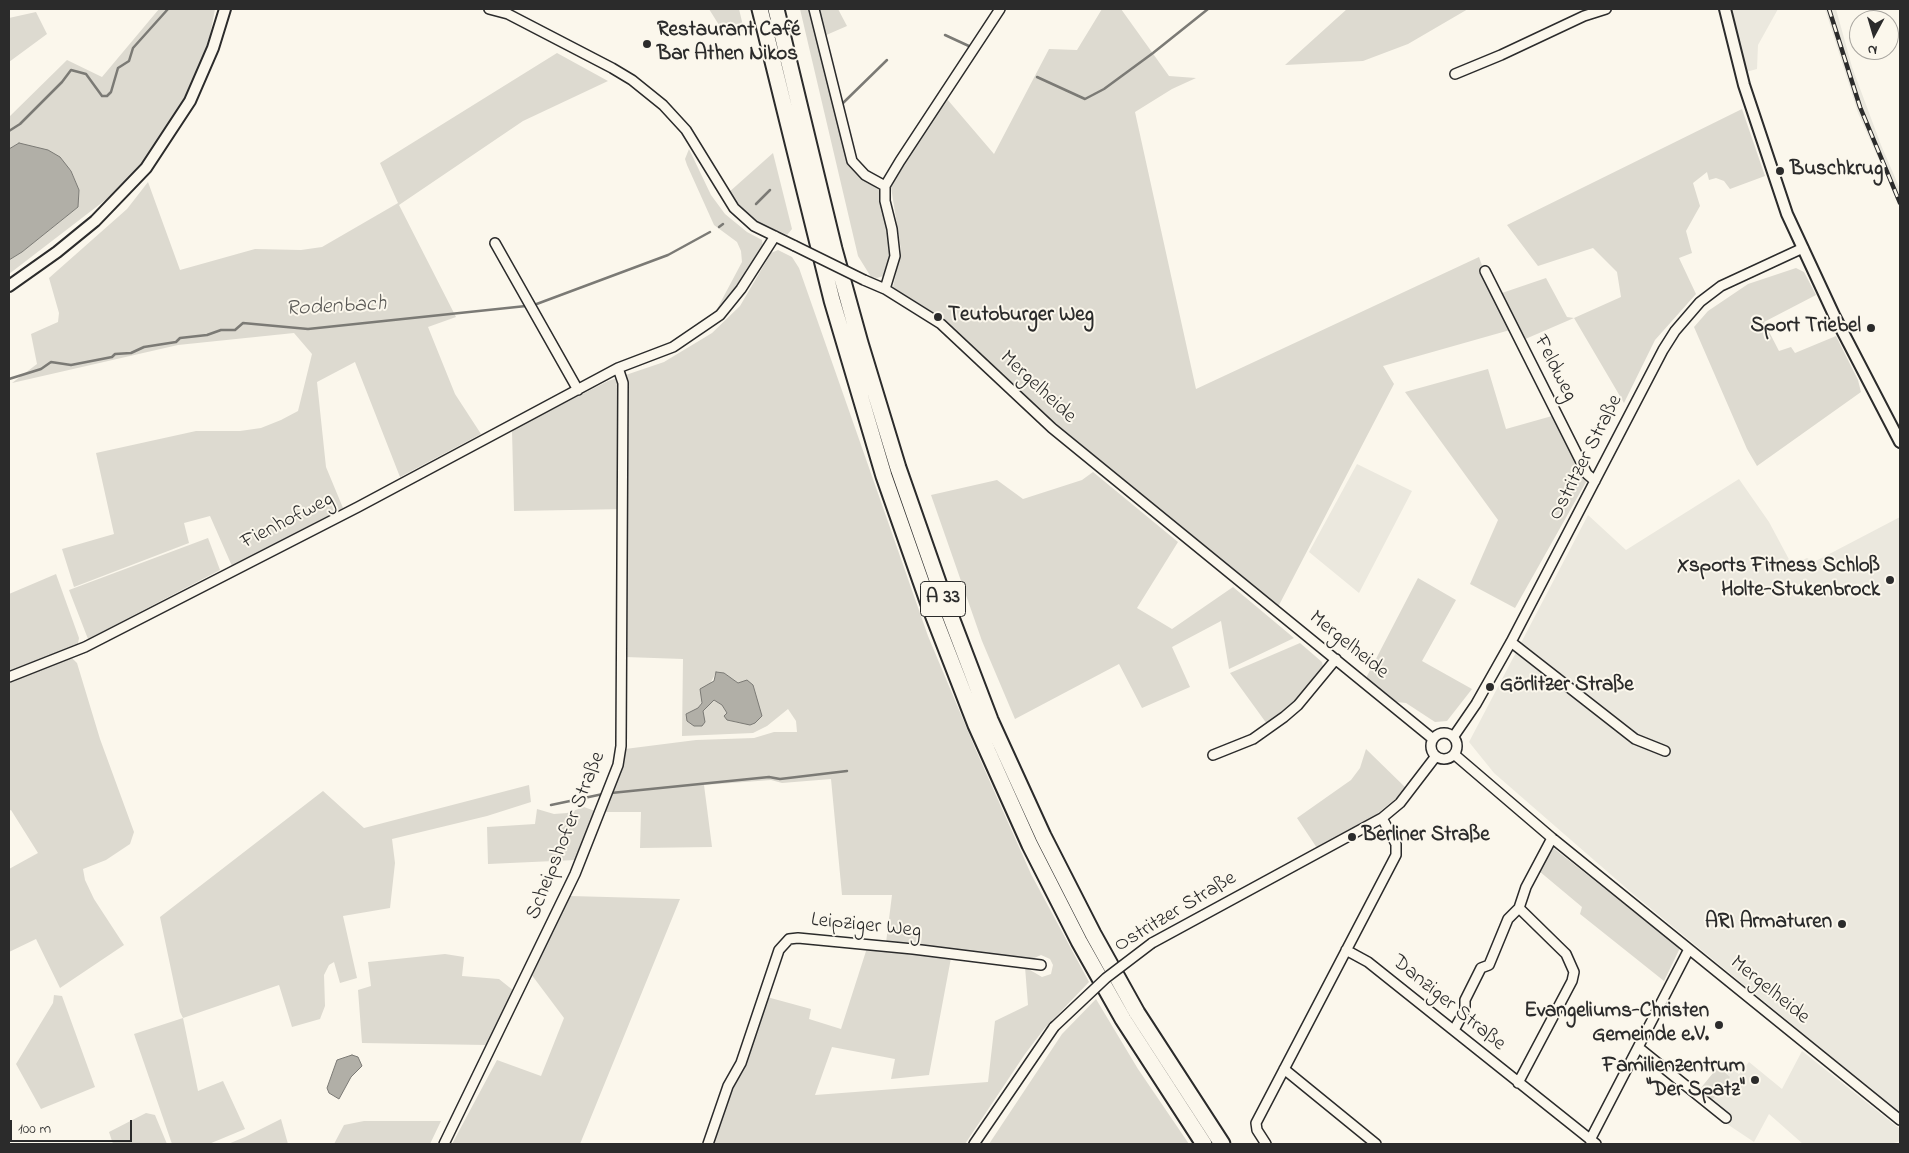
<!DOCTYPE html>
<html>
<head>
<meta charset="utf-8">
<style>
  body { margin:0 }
  #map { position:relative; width:1909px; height:1153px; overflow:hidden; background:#fbf7ec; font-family:"Indie Flower",sans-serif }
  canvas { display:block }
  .frame { position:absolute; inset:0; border:10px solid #2b2b2b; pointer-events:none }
  .north { position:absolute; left:1849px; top:10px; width:50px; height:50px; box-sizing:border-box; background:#fbf7ec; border:1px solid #a8a59f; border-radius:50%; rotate:186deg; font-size:14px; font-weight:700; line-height:20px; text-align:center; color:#2b2b2b }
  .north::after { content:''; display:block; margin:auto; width:18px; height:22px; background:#2b2b2b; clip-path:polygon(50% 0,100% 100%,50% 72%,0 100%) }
  .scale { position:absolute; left:10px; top:1120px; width:122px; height:22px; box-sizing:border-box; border:2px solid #2b2b2b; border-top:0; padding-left:6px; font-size:15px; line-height:18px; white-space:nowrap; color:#2b2b2b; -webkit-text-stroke:4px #fbf7ec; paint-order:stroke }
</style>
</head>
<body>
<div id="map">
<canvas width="1909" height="1153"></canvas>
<div class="frame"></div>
<div class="north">N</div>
<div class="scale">100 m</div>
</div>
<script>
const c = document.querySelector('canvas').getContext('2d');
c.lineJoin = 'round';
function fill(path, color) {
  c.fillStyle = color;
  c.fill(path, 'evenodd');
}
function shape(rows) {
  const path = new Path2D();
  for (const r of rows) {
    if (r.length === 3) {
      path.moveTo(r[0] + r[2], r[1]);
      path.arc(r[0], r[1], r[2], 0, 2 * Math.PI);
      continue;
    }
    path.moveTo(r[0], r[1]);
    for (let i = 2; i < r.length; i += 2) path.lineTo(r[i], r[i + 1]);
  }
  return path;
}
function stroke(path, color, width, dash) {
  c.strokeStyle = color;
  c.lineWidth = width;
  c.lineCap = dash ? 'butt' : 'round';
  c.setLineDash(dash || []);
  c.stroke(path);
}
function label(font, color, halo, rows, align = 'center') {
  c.font = font + ' "Indie Flower",sans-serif';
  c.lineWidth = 4;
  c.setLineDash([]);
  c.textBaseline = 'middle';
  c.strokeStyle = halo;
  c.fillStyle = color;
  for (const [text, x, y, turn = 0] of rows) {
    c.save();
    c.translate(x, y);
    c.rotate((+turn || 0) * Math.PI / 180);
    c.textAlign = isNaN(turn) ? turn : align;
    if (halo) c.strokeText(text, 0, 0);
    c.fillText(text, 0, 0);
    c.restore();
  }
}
fill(shape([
  [1731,9,1778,9,1758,45,1757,69,1746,72],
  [1825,9,1836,9,1852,67,1881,145,1900,189,1900,207,1858,113],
  [1357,464,1412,491,1359,593,1309,552],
  [1739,479,1769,522,1792,565,1807,558,1814,562,1900,517,1900,1113,1633,894,1494,773,1469,742,1588,515,1626,550],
  [1802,1051,1900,1129,1900,1141,1891,1144,1803,1144,1769,1114,1754,1142,1727,1124,1731,1117,1699,1091,1722,1062,1739,1074,1749,1062,1782,1089]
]), '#ebe8de');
fill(shape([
  [159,9,215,9,208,46,185,98,159,142,142,165,121,188,9,274,9,260,22,252,78,207,79,190,71,170,19,143,9,149,9,117,67,60,102,77],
  [709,9,739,9,744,30,724,33],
  [800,9,812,9,850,165,864,179,880,191,882,210,892,246,891,261,886,275,877,278,871,277,858,256],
  [817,9,838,9,847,26,824,36],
  [1102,9,1121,9,1169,76,1196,78,1172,89,1135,112,1196,389,1479,257,1492,293,1510,330,1383,366,1394,384,1278,607,1055,423,943,319,893,287,901,250,891,187,918,141,947,99,994,154,1049,49,1077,50],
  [1347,9,1468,9,1408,44,1363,61,1285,65],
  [36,12,47,34,9,62,9,18],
  [557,53,608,81,523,121,399,205,456,317,428,327,455,394,481,434,400,477,355,362,317,382,326,467,343,508,232,566,210,516,184,523,189,543,74,587,62,549,114,534,96,453,196,431,240,431,261,428,281,420,298,411,312,354,294,333,178,345,12,383,37,364,31,334,58,322,59,313,49,278,127,209,148,182,180,270,255,249,301,250,322,247,398,203,380,163],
  [1742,109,1765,176,1730,189,1724,181,1716,178,1709,180,1707,172,1693,183,1700,206,1686,231,1692,253,1679,258,1696,294,1655,340,1624,403,1574,318,1523,340,1499,294,1546,278,1567,317,1574,318,1621,297,1617,272,1593,248,1538,266,1507,225],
  [689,149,711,195,725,214,747,232,762,240,763,248,739,287,718,313,697,329,717,309,742,262,741,251,737,242,714,225,687,165,685,159],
  [773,153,792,229,787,235,758,222,742,209,728,193],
  [778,250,792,257,799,268,928,636,975,748,1031,874,1089,982,1044,1029,1025,1054,965,1144,712,1144,730,1088,767,997,811,1009,809,1019,841,1029,867,948,951,958,929,1075,891,1079,895,1059,832,1047,815,1095,988,1082,995,1021,1028,1005,1025,967,1042,977,1051,974,1053,965,1050,959,1041,955,1028,961,886,943,892,895,842,895,831,779,782,783,771,780,704,785,712,847,640,848,641,812,604,812,625,749,696,740,754,738,774,732,797,732,796,721,788,709,767,726,753,733,682,736,683,659,625,657,626,509,514,511,512,430,608,381,664,362,712,333,740,306,771,253],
  [716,672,724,673,738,683,753,685,759,711,739,723,727,720,727,713,722,704,714,700,703,711,686,714,698,709],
  [1796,268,1804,272,1816,295,1764,322,1779,351,1791,347,1795,353,1836,336,1858,380,1861,392,1757,466,1747,449,1694,327,1708,311,1748,284],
  [1488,369,1506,429,1552,416,1586,482,1515,608,1470,584,1498,520,1405,392],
  [1093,472,1178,542,1137,608,1172,629,1233,587,1294,638,1229,669,1221,621,1172,647,1190,687,1142,708,1119,664,1015,719,982,641,931,495,997,480,1023,499,1082,480],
  [208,538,220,570,88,639,69,590],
  [56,574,79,638,78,644,9,671,9,594],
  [1418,578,1456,600,1422,661,1472,689,1447,721,1435,722,1406,703,1397,702,1366,678],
  [1300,643,1322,662,1323,667,1296,702,1267,724,1230,673],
  [71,657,77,663,100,739,134,832,130,844,106,860,83,869,85,880,94,899,124,945,60,988,36,939,9,952,9,869,38,853,11,810,9,811,9,682],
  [1366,749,1407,789,1371,819,1317,848,1297,818,1351,780,1360,768],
  [529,785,531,802,487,816,392,839,395,863,390,908,343,916,357,978,340,983,334,962,329,965,324,975,325,1006,320,1019,292,1027,279,985,183,1018,198,1091,223,1081,245,1129,209,1144,172,1144,134,1034,183,1018,180,1012,160,917,323,791,364,828],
  [584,807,595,811,576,860,488,864,487,827,535,824,537,809,554,814,567,813],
  [1552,847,1680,948,1664,981,1580,914,1582,907,1539,871],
  [570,896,680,899,580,1144,452,1144,497,1060,541,1076,564,1018,531,974],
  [445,954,464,957,462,976,499,979,514,991,487,1045,362,1043,358,990,371,986,368,962],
  [54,995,62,996,95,1087,41,1109,16,1064,53,1003],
  [1096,999,1138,1069,1189,1144,989,1144,1062,1034],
  [1718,1067,1730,1077,1713,1099,1700,1089],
  [146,1113,155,1115,167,1144,113,1144,109,1132],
  [281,1119,288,1144,228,1144,245,1137],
  [364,1121,441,1121,430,1144,334,1144,344,1125]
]), '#dddad0');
const water = shape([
  [19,143,48,150,60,157,71,171,79,190,78,207,22,252,9,260,9,149,19,143],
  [716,672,724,673,738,683,747,680,753,685,762,716,755,723,750,725,727,720,724,716,727,713,722,705,714,700,703,711,705,722,702,726,694,726,687,721,686,714,698,708,702,703,700,689,714,681,716,672],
  [352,1055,358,1057,362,1066,351,1077,339,1099,329,1093,327,1088,337,1060,352,1055]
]);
fill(water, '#b1afa7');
stroke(water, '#7b7a75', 1);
stroke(shape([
  [945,35,971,47],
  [1037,77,1085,99,1104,89,1153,53,1208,9],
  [842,104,887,60],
  [9,131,20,124,62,82,71,70,86,74,102,96,107,96,111,92,118,68,129,61,133,48,168,9],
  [756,204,770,190],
  [719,227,723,224],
  [534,305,668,255,710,232],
  [9,379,41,369,51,362,71,365,112,357,115,354,131,353,144,347,176,342,180,338,207,335,221,330,235,330,243,323,308,329,526,306],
  [611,793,769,777,780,779,847,771],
  [551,805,603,794]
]), '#7b7a75', 2.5);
const minor = shape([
  [489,9,508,14,612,68,632,80,663,105,686,130,734,208,754,226,795,246],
  [814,9,852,161,865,175,885,186],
  [1455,74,1501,55,1584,16,1606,9],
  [495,243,578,390],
  [1485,271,1587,474,1595,481],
  [864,280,885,289,941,324,1052,428,1433,739],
  [885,289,895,256,892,229,885,201,885,186,900,161,1000,9],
  [1511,642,1635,739,1665,751],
  [9,677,85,647,358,507,618,368,673,347,720,315,741,289,775,236],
  [1444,746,13],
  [1454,736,1476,704,1511,642,1663,350,1675,331,1700,302,1721,286,1803,248],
  [1213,755,1253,739,1284,717,1298,705,1336,659],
  [1455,755,1552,838,1900,1120],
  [1152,943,1382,818,1400,803,1436,756],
  [1346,950,1368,962,1596,1144],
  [1454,1030,1465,1010,1465,1000,1481,968,1489,965,1508,919,1519,908,1526,887,1552,838],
  [1639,1048,1726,1118],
  [1284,1069,1376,1144],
  [1518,1083,1572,981,1574,972,1566,954,1519,908],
  [1590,1140,1689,949],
  [444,1144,575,874,618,765,621,746,623,383,618,368],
  [708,1144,728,1086,741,1063,779,950,789,939,798,938,913,949,1041,965],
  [974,1144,1054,1027],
  [1266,1144,1257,1130,1256,1123,1396,855,1396,844,1382,818]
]);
const tertiary = shape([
  [1725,9,1744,85,1787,214,1834,315,1900,442],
  [9,286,57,252,95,221,146,168,190,101,213,48,225,9]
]);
const motorway = shape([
  [760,9,832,300,884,476,929,604,976,725,1030,845,1079,941,1123,1019,1204,1144],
  [776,9,834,249,860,343,898,468,942,594,990,720,1043,836,1093,934,1137,1013,1222,1144]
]);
stroke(minor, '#2b2b2b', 12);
stroke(tertiary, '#2b2b2b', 14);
stroke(motorway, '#2b2b2b', 19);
stroke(minor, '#fbf7ec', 9);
stroke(tertiary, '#fbf7ec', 10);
stroke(motorway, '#fbf7ec', 15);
const rail = shape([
  [1829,9,1860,107,1900,203]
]);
stroke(rail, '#2b2b2b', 4.5);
stroke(rail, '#fbf7ec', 2.5, [8]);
const minorBridge = shape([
  [795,246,864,280],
  [1054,1027,1106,978,1152,943]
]);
stroke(minorBridge, '#2b2b2b', 12, []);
stroke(minorBridge, '#fbf7ec', 9);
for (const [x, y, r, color] of [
  [647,44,5,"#2b2b2b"],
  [1780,171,5,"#2b2b2b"],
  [938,317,5,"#2b2b2b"],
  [1871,328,5,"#2b2b2b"],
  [1890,580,5,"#2b2b2b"],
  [1490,687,5,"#2b2b2b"],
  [1352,837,5,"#2b2b2b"],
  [1842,924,5,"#2b2b2b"],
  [1719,1025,5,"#2b2b2b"],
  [1755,1080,5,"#2b2b2b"]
]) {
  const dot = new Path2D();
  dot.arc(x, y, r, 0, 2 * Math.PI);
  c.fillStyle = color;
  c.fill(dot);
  stroke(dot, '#fbf7ec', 2);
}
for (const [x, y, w] of [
  [943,599,45]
]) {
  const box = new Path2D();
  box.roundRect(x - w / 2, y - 17.5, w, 35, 4);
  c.fillStyle = '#fbf7ec';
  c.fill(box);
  stroke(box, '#2b2b2b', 1);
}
label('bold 20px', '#2b2b2b', null, [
  ["A 33",943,599]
]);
label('bold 21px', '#2b2b2b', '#fbf7ec', [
  ["Restaurant Café",657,32],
  ["Bar Athen Nikos",657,56],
  ["Buschkrug",1790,171],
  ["Teutoburger Weg",948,317],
  ["Sport Triebel",1861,328,"right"],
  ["Xsports Fitness Schloß",1880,568,"right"],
  ["Holte-Stukenbrock",1880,592,"right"],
  ["Görlitzer Straße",1500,687],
  ["Berliner Straße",1362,837],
  ["ARI Armaturen",1832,924,"right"],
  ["Evangeliums-Christen",1709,1013,"right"],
  ["Gemeinde e.V.",1709,1037,"right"],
  ["Familienzentrum",1745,1068,"right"],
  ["\"Der Spatz\"",1745,1092,"right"]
], 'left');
label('21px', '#2b2b2b', '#fbf7ec', [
  ["Feldweg",1554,369,63],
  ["Mergelheide",1037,388,43],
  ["Ostritzer Straße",1587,458,-63],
  ["Fienhofweg",288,522,-27],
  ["Mergelheide",1348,646,39],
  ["Scheipshofer Straße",567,836,-68],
  ["Ostritzer Straße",1176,913,-31],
  ["Leipziger Weg",866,927,6],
  ["Mergelheide",1769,991,39],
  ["Danziger Straße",1448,1004,39]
]);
label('italic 22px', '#5a5956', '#fbf7ec', [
  ["Rodenbach",336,308,-3]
]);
</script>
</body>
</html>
